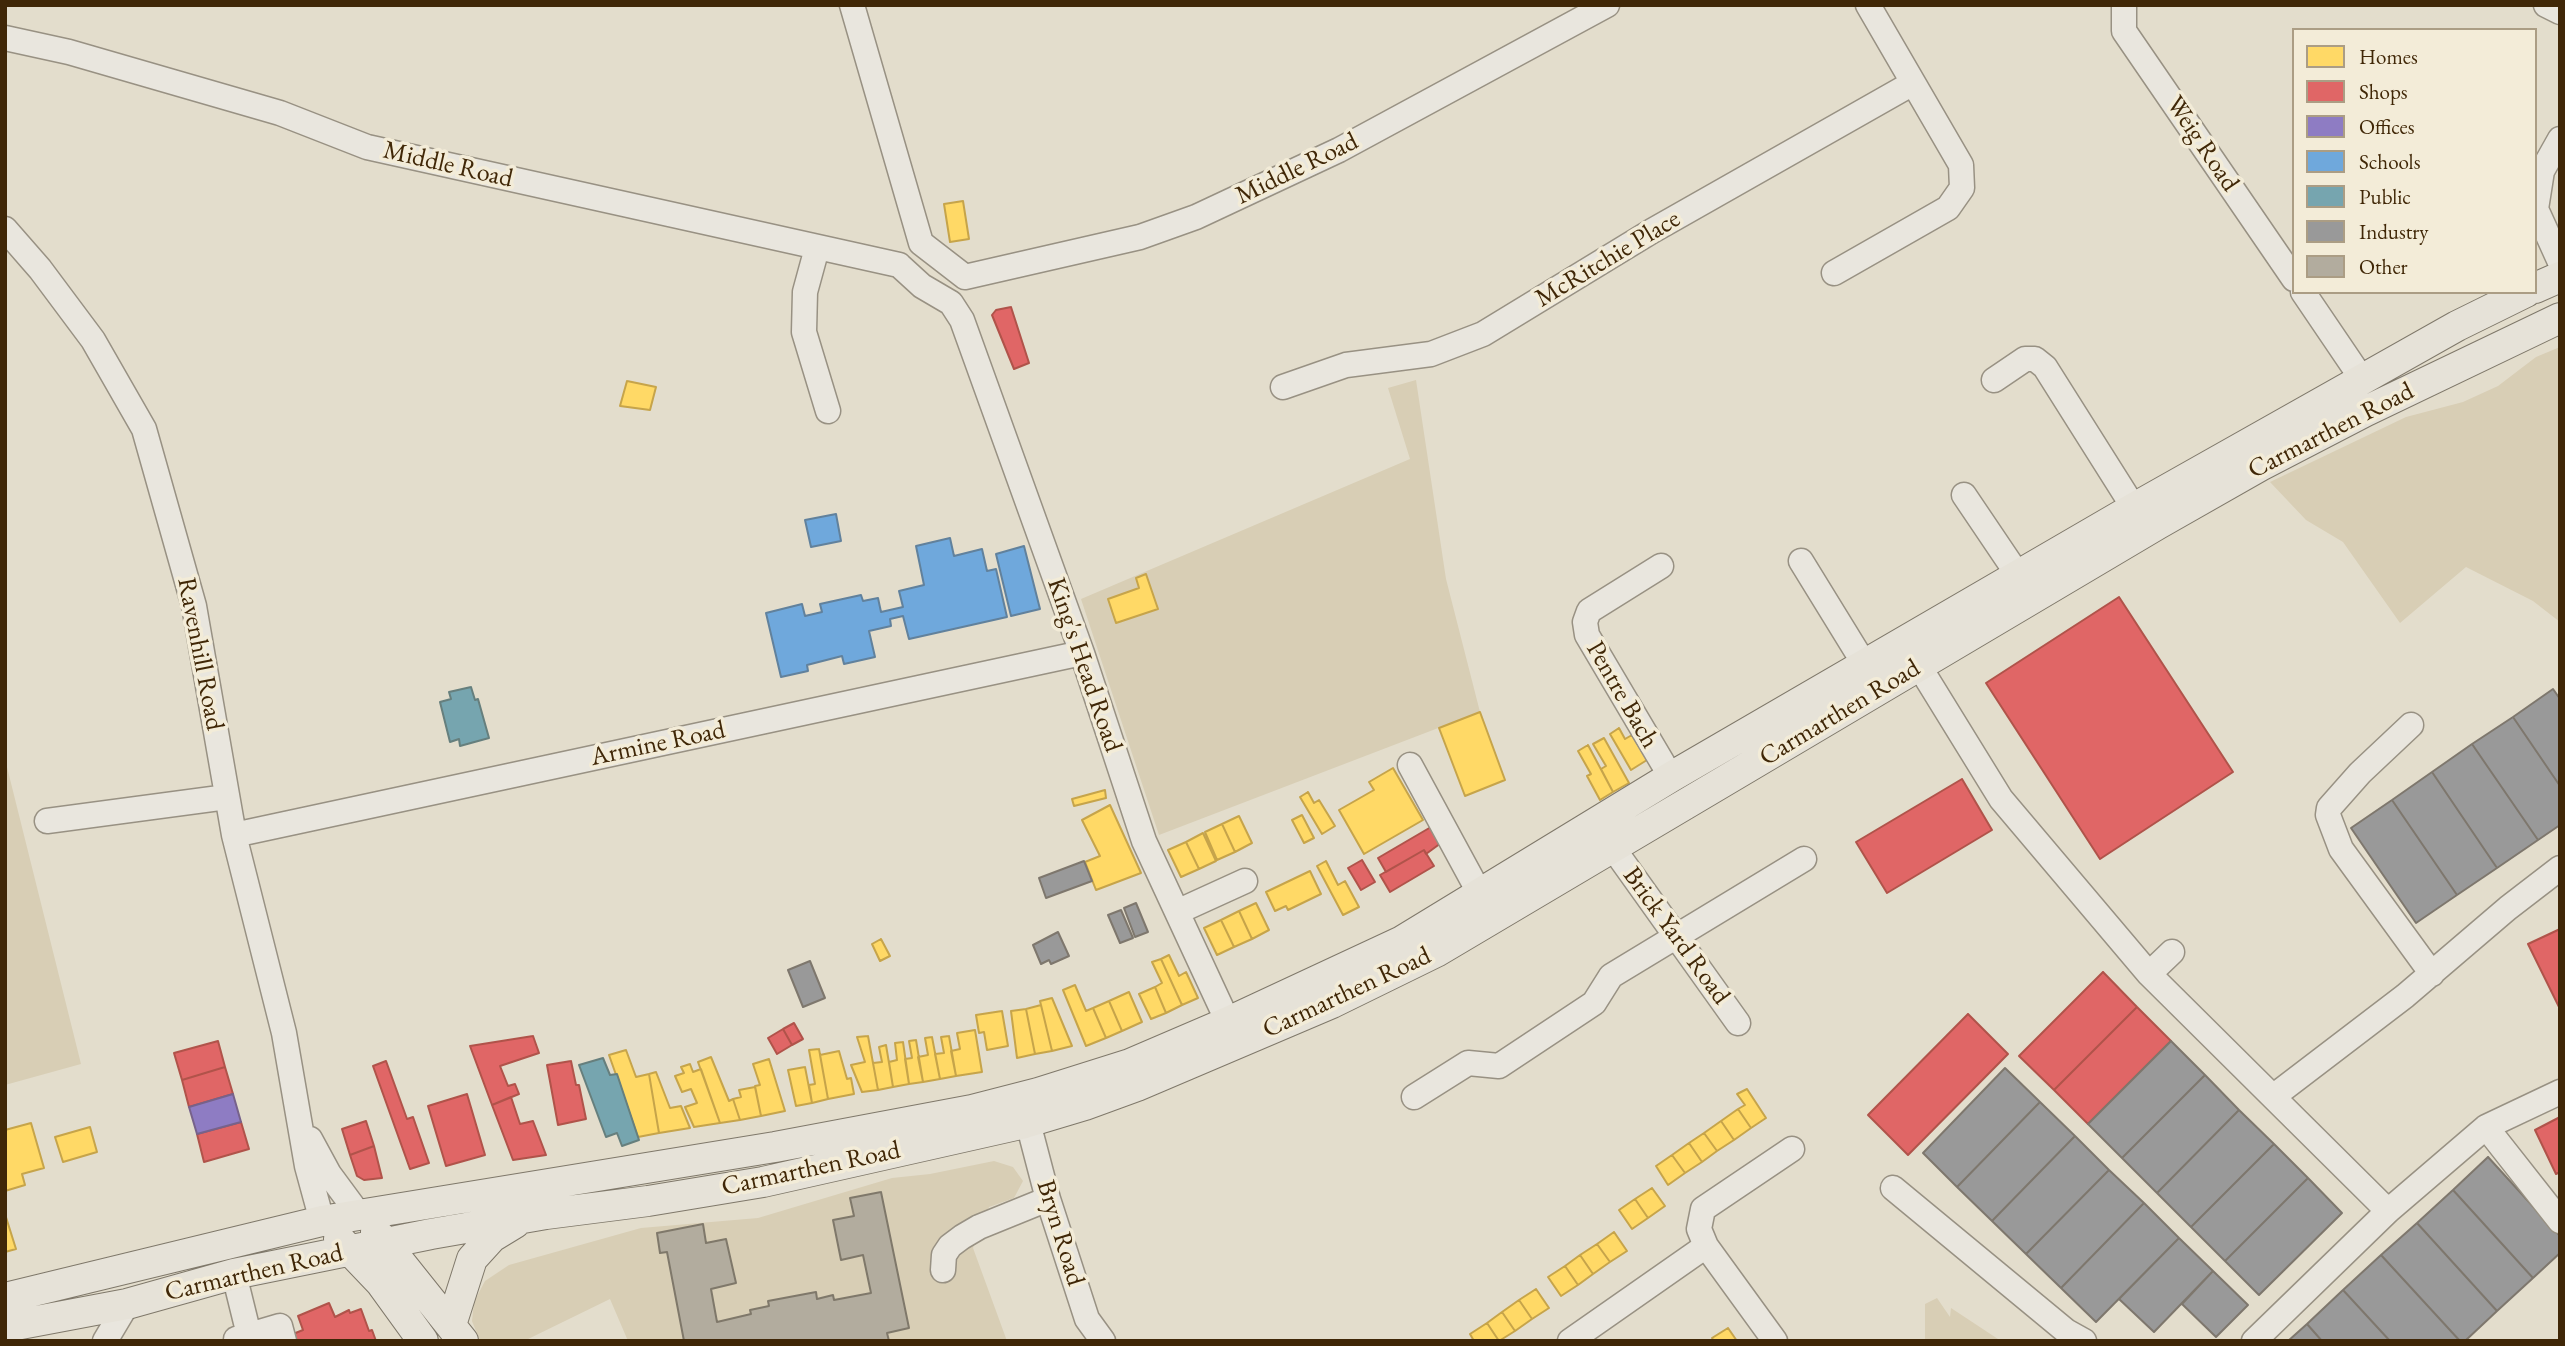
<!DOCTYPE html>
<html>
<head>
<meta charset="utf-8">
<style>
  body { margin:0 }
  #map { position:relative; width:2565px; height:1346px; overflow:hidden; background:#e3ddcc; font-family:"EB Garamond",serif }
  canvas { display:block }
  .frame { position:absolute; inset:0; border:7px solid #402707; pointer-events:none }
  .legend { position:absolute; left:2292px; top:28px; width:245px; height:266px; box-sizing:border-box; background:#f3ecd8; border:2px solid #ab9d84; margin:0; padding:9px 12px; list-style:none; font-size:21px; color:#402707 }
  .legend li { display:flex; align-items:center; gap:14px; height:35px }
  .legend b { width:35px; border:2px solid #ab9d84 }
</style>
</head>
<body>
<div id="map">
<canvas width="2565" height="1346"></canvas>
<div class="frame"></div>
<ul class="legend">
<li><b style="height:19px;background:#ffd966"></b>Homes</li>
<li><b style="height:19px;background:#e06666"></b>Shops</li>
<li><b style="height:19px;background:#8e7cc3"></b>Offices</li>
<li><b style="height:19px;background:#6fa8dc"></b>Schools</li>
<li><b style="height:19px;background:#76a5af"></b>Public</li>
<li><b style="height:19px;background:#999"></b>Industry</li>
<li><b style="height:19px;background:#b2ac9e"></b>Other</li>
</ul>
</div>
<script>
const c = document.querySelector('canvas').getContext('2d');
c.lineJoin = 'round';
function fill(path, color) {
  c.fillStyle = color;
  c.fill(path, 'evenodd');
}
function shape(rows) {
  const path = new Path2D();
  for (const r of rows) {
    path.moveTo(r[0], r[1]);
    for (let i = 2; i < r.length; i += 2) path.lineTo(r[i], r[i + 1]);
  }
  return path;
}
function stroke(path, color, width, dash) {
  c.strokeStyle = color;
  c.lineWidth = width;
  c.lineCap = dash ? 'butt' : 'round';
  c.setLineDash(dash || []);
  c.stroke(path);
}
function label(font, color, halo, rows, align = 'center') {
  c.font = font + ' "EB Garamond",serif';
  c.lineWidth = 7;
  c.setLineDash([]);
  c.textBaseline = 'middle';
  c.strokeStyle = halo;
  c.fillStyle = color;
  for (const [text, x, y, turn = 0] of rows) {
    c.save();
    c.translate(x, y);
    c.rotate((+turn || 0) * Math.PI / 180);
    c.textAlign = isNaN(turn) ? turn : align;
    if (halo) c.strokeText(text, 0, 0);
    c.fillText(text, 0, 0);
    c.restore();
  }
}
fill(shape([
  [2560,347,2560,622,2533,601,2466,567,2400,623,2343,542,2306,520,2270,482,2406,417,2463,402,2498,386,2536,357],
  [1416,380,1446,579,1480,712,1159,835,1081,599,1410,459,1388,388],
  [5,759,81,1064,5,1085],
  [994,1161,1013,1167,1023,1181,1014,1198,989,1207,973,1248,1007,1341,628,1341,610,1299,524,1341,480,1341,472,1321,474,1302,485,1281,509,1265,641,1228,758,1218,892,1178,930,1174],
  [1937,1298,1950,1317,1951,1308,2001,1341,1925,1341,1925,1304]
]), '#d8ceb5');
const homes = shape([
  [963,201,969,239,950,242,944,204,963,201],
  [627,381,656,387,650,410,620,406,627,381],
  [1146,574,1158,609,1116,623,1108,599,1139,588,1136,578,1146,574],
  [1480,712,1505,780,1465,796,1439,728,1480,712],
  [1619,728,1625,739,1632,735,1647,760,1631,770,1610,734,1619,728],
  [1604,738,1629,783,1613,792,1601,769,1606,766,1593,744,1604,738],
  [1588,745,1613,792,1600,800,1587,776,1591,774,1578,751,1588,745],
  [1393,768,1423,820,1364,854,1339,810,1374,790,1369,782,1393,768],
  [1105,790,1106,798,1074,806,1072,799,1105,790],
  [1308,792,1314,803,1319,800,1335,826,1322,834,1300,797,1308,792],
  [1110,805,1141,873,1096,890,1085,862,1100,856,1082,820,1110,805],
  [1302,815,1314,838,1304,843,1292,820,1302,815],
  [1239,816,1252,843,1235,852,1222,824,1239,816],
  [1222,824,1235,852,1217,860,1205,832,1222,824],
  [1203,833,1216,861,1199,869,1186,842,1203,833],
  [1186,842,1199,869,1181,877,1168,850,1186,842],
  [1326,861,1338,885,1345,881,1359,907,1343,915,1317,866,1326,861],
  [1310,871,1321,894,1288,910,1286,906,1275,911,1266,892,1310,871],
  [1256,903,1269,930,1252,939,1239,911,1256,903],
  [1239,911,1252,939,1234,947,1221,920,1239,911],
  [1221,920,1234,947,1217,955,1204,928,1221,920],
  [881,939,890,956,880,961,872,944,881,939],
  [1169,955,1179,976,1186,972,1198,998,1182,1005,1161,959,1169,955],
  [1161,959,1182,1005,1166,1013,1155,987,1162,983,1152,962,1161,959],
  [1075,985,1086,1011,1093,1008,1106,1038,1086,1046,1063,990,1075,985],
  [1155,987,1166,1013,1151,1019,1139,994,1155,987],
  [1129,992,1142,1022,1122,1031,1109,1001,1129,992],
  [1052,998,1072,1046,1052,1051,1040,1001,1052,998],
  [1109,1001,1122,1031,1106,1038,1093,1008,1109,1001],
  [1041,1005,1052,1051,1035,1054,1026,1009,1041,1005],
  [1026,1009,1035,1054,1017,1058,1011,1011,1026,1009],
  [1002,1011,1008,1046,987,1050,984,1032,979,1033,976,1015,1002,1011],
  [975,1030,982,1072,956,1076,951,1051,960,1049,957,1033,975,1030],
  [868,1036,878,1090,862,1092,851,1065,865,1062,857,1037,868,1036],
  [949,1036,956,1076,940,1079,935,1054,944,1053,941,1037,949,1036],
  [932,1037,940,1079,923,1082,918,1057,928,1055,925,1038,932,1037],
  [916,1040,923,1082,909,1084,905,1059,912,1058,909,1041,916,1040],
  [903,1042,909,1084,893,1087,889,1062,897,1060,895,1043,903,1042],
  [886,1045,893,1087,878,1090,873,1063,882,1062,879,1047,886,1045],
  [819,1049,828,1099,812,1103,809,1085,815,1084,809,1050,819,1049],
  [626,1050,636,1077,649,1074,659,1133,638,1137,609,1055,626,1050],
  [839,1051,847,1079,851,1078,854,1094,828,1099,820,1055,839,1051],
  [711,1057,729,1101,733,1099,740,1120,720,1123,698,1062,711,1057],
  [769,1059,785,1111,761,1116,755,1086,760,1085,753,1064,769,1059],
  [690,1064,693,1072,701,1069,720,1123,694,1127,685,1107,697,1103,691,1089,682,1092,675,1076,684,1073,681,1067,690,1064],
  [805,1067,812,1103,796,1106,788,1070,805,1067],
  [656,1072,670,1108,681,1106,690,1128,659,1133,649,1074,656,1072],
  [755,1087,761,1116,740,1120,733,1099,741,1097,739,1090,755,1087],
  [1747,1089,1766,1118,1751,1128,1738,1109,1745,1105,1737,1094,1747,1089],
  [1738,1109,1751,1128,1734,1140,1721,1121,1738,1109],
  [1721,1121,1734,1140,1717,1151,1704,1133,1721,1121],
  [31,1123,44,1168,22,1174,25,1185,5,1191,5,1130,31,1123],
  [90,1127,97,1152,63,1162,55,1137,90,1127],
  [1704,1133,1717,1151,1702,1162,1689,1143,1704,1133],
  [1689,1143,1702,1162,1685,1173,1672,1155,1689,1143],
  [1672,1155,1685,1173,1668,1185,1656,1166,1672,1155],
  [1652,1188,1665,1206,1648,1218,1635,1199,1652,1188],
  [1635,1199,1648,1218,1632,1229,1619,1210,1635,1199],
  [5,1214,16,1249,5,1252,5,1214],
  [1614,1232,1627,1251,1610,1262,1597,1244,1614,1232],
  [1597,1244,1610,1262,1593,1274,1580,1255,1597,1244],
  [1580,1255,1593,1274,1578,1285,1565,1266,1580,1255],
  [1565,1266,1578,1285,1561,1296,1548,1277,1565,1266],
  [1536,1289,1549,1308,1532,1319,1519,1300,1536,1289],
  [1519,1300,1532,1319,1515,1331,1502,1312,1519,1300],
  [1502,1312,1515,1331,1499,1341,1487,1323,1502,1312],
  [1487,1323,1499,1341,1474,1341,1470,1334,1487,1323],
  [1728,1328,1737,1341,1714,1341,1712,1338,1728,1328]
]);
fill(homes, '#ffd966');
stroke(homes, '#c6a44a', 2);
const shops = shape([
  [1011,307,1029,363,1014,369,992,315,996,310,1011,307],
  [2119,597,2233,772,2100,859,1986,683,2119,597],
  [1962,779,1992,830,1887,893,1856,842,1962,779],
  [1431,827,1441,843,1426,854,1424,850,1386,872,1378,858,1431,827],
  [1424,850,1434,866,1390,892,1380,875,1424,850],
  [1362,860,1375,882,1361,890,1348,868,1362,860],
  [2560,929,2560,1009,2528,944,2560,929],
  [2103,972,2137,1007,2054,1090,2019,1056,2103,972],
  [2137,1007,2171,1041,2088,1124,2054,1090,2137,1007],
  [1968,1014,2008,1054,1908,1155,1868,1115,1968,1014],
  [794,1023,803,1039,792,1045,783,1029,794,1023],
  [783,1029,792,1045,777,1054,768,1038,783,1029],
  [533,1036,539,1053,500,1066,508,1086,515,1084,519,1094,492,1105,470,1046,533,1036],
  [218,1041,225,1067,182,1080,174,1053,218,1041],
  [386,1061,407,1119,413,1117,429,1163,410,1169,373,1066,386,1061],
  [571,1061,576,1085,579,1085,586,1119,558,1125,547,1065,571,1061],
  [225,1067,233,1094,189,1107,182,1080,225,1067],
  [467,1094,485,1155,446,1166,428,1106,467,1094],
  [511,1097,520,1124,533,1121,546,1155,513,1160,492,1105,511,1097],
  [2560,1117,2560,1172,2556,1174,2535,1130,2560,1117],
  [366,1121,374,1146,350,1155,342,1129,366,1121],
  [241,1122,249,1149,204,1162,197,1134,241,1122],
  [374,1146,382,1178,364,1180,357,1176,350,1155,374,1146],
  [329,1303,335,1317,349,1310,350,1313,361,1309,369,1331,372,1330,376,1341,296,1341,293,1334,303,1330,298,1316,329,1303]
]);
fill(shops, '#e06666');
stroke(shops, '#b0534a', 2);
const offices = shape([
  [233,1094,241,1122,197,1134,189,1107,233,1094]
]);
fill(offices, '#8e7cc3');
stroke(offices, '#77628b', 2);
const schools = shape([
  [836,514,841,541,811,547,805,520,836,514],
  [950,538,954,556,982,549,987,571,996,569,1007,617,909,639,903,616,890,619,891,626,869,631,875,657,844,664,842,656,807,665,808,671,781,677,766,613,802,604,805,616,822,612,820,604,861,595,863,601,878,598,881,612,903,607,899,591,924,585,916,546,950,538],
  [1024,546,1040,609,1011,616,996,554,1024,546]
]);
fill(schools, '#6fa8dc');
stroke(schools, '#61819c', 2);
const public = shape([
  [471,687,475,700,478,699,489,738,460,746,459,739,450,742,440,702,451,699,449,692,471,687],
  [603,1058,610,1075,617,1074,639,1140,622,1146,617,1133,606,1137,579,1065,603,1058]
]);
fill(public, '#76a5af');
stroke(public, '#667f7d', 2);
const industry = shape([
  [2553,689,2560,699,2560,786,2513,717,2553,689],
  [2513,717,2560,786,2560,825,2538,840,2472,744,2513,717],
  [2472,744,2538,840,2497,868,2432,772,2472,744],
  [2432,772,2497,868,2457,895,2392,800,2432,772],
  [2392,800,2457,895,2416,923,2351,828,2392,800],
  [1084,861,1092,881,1046,898,1039,878,1084,861],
  [1136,903,1148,932,1135,937,1124,908,1136,903],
  [1121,910,1133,938,1120,943,1108,915,1121,910],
  [1058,932,1069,956,1051,964,1049,960,1041,964,1033,945,1058,932],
  [810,961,825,998,803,1007,788,970,810,961],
  [2171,1041,2205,1075,2122,1158,2088,1124,2171,1041],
  [2005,1068,2040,1102,1957,1187,1923,1153,2005,1068],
  [2205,1075,2239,1110,2157,1193,2122,1158,2205,1075],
  [2040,1102,2075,1136,1992,1221,1957,1187,2040,1102],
  [2239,1110,2274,1144,2191,1227,2157,1193,2239,1110],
  [2075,1136,2109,1170,2026,1254,1992,1221,2075,1136],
  [2274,1144,2308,1178,2225,1261,2191,1227,2274,1144],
  [2488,1157,2560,1236,2560,1253,2533,1278,2453,1190,2488,1157],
  [2109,1170,2144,1203,2061,1288,2026,1254,2109,1170],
  [2308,1178,2342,1213,2259,1295,2225,1261,2308,1178],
  [2453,1190,2533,1278,2497,1311,2417,1223,2453,1190],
  [2144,1203,2179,1238,2096,1322,2061,1288,2144,1203],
  [2417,1223,2497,1311,2465,1341,2460,1341,2381,1255,2417,1223],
  [2179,1238,2213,1271,2154,1332,2119,1299,2179,1238],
  [2381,1255,2460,1341,2390,1341,2343,1290,2381,1255],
  [2213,1271,2248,1305,2216,1337,2182,1304,2213,1271],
  [2343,1290,2390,1341,2322,1341,2307,1324,2343,1290],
  [2307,1324,2322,1341,2288,1341,2307,1324]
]);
fill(industry, '#999');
stroke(industry, '#7e776d', 2);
const building = shape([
  [881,1192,909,1328,887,1333,889,1341,684,1341,667,1252,660,1253,657,1233,703,1224,706,1243,726,1239,736,1283,711,1289,717,1322,751,1314,750,1310,769,1306,768,1301,816,1292,817,1299,833,1295,834,1300,871,1293,863,1255,841,1260,833,1220,854,1216,850,1198,881,1192]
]);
fill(building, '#b2ac9e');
stroke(building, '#7f786a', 2);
const minor = shape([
  [852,5,921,243],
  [2124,5,2124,31,2294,279],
  [2546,5,2560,12],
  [5,38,69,52,280,113,367,147,899,265],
  [2560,139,2542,171,2536,209,2560,262],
  [5,229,40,269,93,340,144,429,194,606,234,835,284,1033,307,1166,322,1221],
  [921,243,965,277],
  [817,248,805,292,804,332,828,411],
  [899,265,922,286,951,303,962,320,1082,653,1144,841,1228,1022],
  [1834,273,1948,208,1962,188,1961,165,1868,5],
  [965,277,1140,237,1196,217,1339,150,1607,5],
  [2303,292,2362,379],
  [1994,380,2025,359,2035,359,2045,367,2134,508],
  [1283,387,1346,365,1431,354,1483,334,1652,231,1913,83],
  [1964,495,2018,575],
  [1801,561,1865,665],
  [1661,566,1589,611,1585,622,1587,635,1671,777],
  [1919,666,2001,799,2149,974,2388,1211],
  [2411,725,2360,773,2329,808,2328,815,2341,849,2432,974],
  [1410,765,1480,894],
  [47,821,227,797],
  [234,835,1082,653],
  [1613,848,1738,1023],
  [1177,912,1245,881],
  [2149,974,2172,952],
  [2274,1096,2405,996,2508,908,2560,868],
  [1414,1097,1468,1063,1499,1066,1594,1003,1611,976,1804,859],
  [1025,1123,1031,1134,1048,1199,1087,1319,1103,1341],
  [2486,1127,2560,1221],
  [310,1139,329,1174,360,1216],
  [1893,1188,2066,1331,2084,1341],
  [1706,1246,1775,1341],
  [943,1270,944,1255,950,1246,962,1237,979,1227,1048,1199],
  [234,1274,249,1335],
  [105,1341,127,1304],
  [236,1341,236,1339,280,1326,284,1341],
  [1570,1341,1706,1246,1699,1229,1703,1209,1792,1149],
  [2254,1341,2388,1211,2486,1127,2560,1092]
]);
const major = shape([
  [2535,288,2560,277],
  [376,1232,463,1341],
  [339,1239,381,1283,423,1341],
  [5,1298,322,1221,775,1147,972,1110,1038,1093,1130,1064,1228,1022,1402,941,1671,777,2134,508,2457,326,2526,292],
  [451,1325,472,1259,492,1237,515,1223],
  [5,1327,127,1304,234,1274,431,1234,546,1214,648,1201,763,1182,1025,1123,1085,1105,1137,1086,1332,1003,1436,952,2158,524,2260,466,2366,411,2560,318]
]);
stroke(minor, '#989183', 27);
stroke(major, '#7f786a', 32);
stroke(minor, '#e9e6de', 24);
stroke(major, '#e6e2d8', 30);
label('26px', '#402707', '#f3ecd8', [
  ["Weig Road",2202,144,56],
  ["Middle Road",448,165,13],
  ["Middle Road",1297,169,-26],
  ["McRitchie Place",1608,259,-31],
  ["Carmarthen Road",2331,431,-27],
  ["Ravenhill Road",200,654,79],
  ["King's Head Road",1084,665,71],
  ["Pentre Bach",1622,695,60],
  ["Carmarthen Road",1840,713,-31],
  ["Armine Road",658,744,-12],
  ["Brick Yard Road",1676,936,54],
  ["Carmarthen Road",1347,993,-25],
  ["Carmarthen Road",811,1169,-12],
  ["Bryn Road",1060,1233,73],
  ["Carmarthen Road",254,1273,-13]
]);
</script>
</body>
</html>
